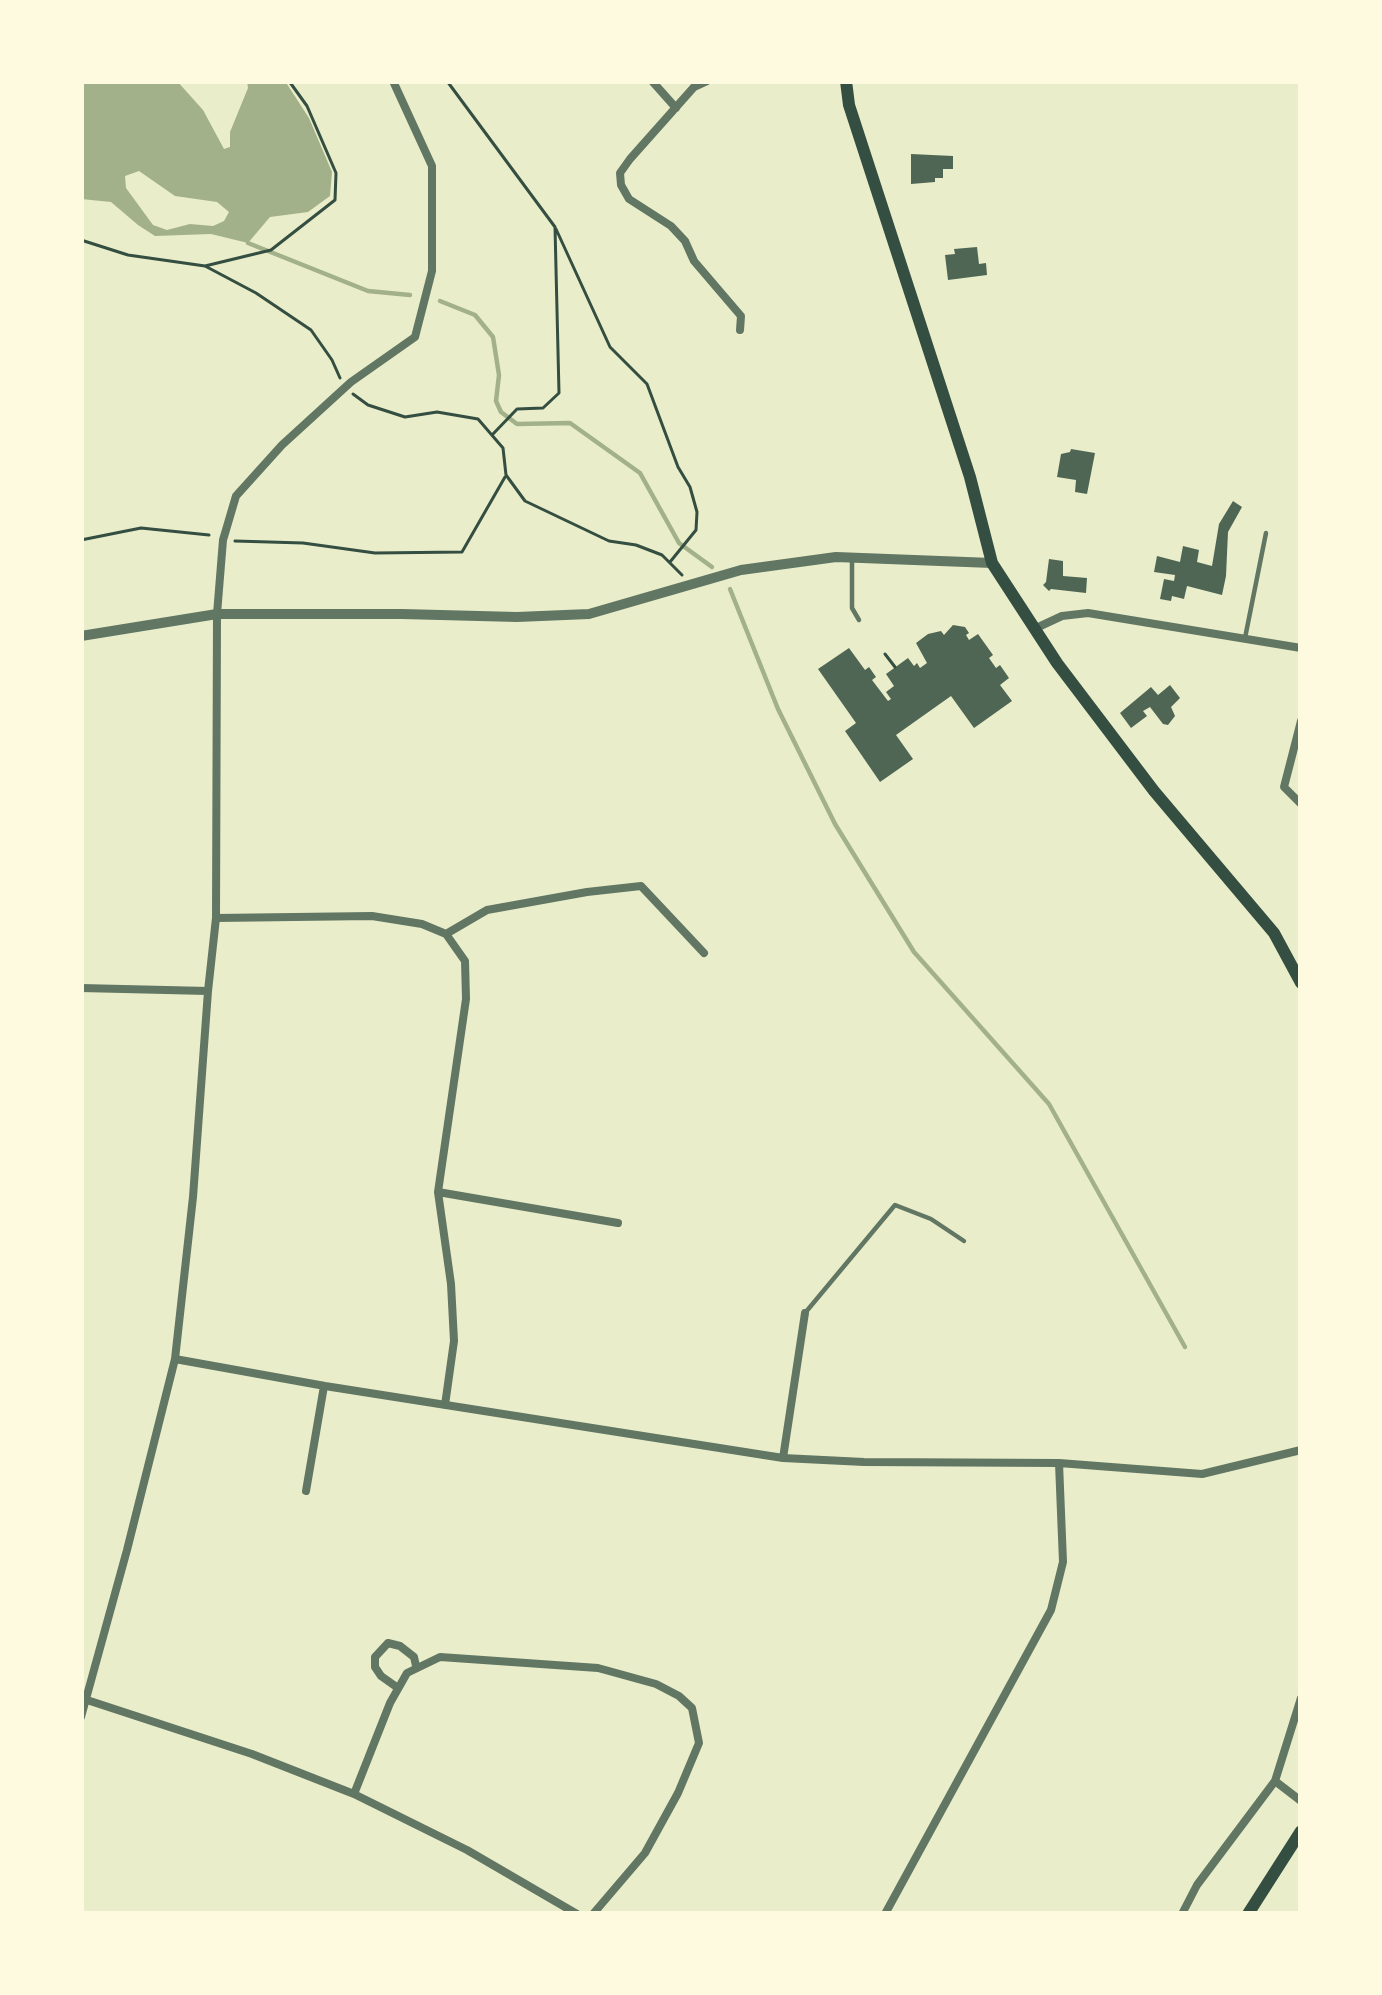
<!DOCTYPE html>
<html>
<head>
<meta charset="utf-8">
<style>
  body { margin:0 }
  #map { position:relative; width:1382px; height:1995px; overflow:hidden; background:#e9edc9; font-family:Bitter,serif }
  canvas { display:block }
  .frame { position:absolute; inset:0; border:84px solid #fefae0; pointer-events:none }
</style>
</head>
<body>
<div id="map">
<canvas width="1382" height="1995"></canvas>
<div class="frame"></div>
</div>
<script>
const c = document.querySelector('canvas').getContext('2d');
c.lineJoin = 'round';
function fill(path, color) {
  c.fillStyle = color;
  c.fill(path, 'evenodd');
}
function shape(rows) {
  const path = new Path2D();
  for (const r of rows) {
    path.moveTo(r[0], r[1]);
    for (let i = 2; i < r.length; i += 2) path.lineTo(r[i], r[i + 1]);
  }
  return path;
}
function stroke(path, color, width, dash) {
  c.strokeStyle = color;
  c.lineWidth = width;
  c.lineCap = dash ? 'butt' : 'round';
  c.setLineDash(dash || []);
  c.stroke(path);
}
fill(shape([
  [81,81,177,81,203,110,224,149,230,147,230,132,248,88,247,81,285,81,309,118,332,172,330,196,308,212,270,217,248,243,211,234,155,236,138,225,111,202,81,199],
  [139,171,175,196,217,202,229,212,224,221,213,226,190,224,167,230,153,225,126,188,125,176]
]), '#a3b18a');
stroke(shape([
  [248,243,368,291,410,295],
  [440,301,475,315,493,337,499,375,496,401,501,412,517,424,570,423,640,473,679,543,712,567],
  [730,589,778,709,835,824,914,952,1049,1104,1185,1347]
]), '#a3b18a', 4.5);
fill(shape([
  [911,154,953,156,953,169,943,169,943,178,935,178,935,182,911,184],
  [977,247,979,264,986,263,987,275,948,280,945,255,955,254,954,249],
  [1071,449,1095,453,1087,494,1075,492,1076,480,1057,477,1061,454,1070,452],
  [1233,501,1242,507,1228,532,1226,576,1222,595,1187,586,1184,599,1172,596,1171,601,1160,599,1164,579,1174,581,1175,575,1154,572,1157,556,1180,562,1183,546,1199,550,1197,562,1212,566,1219,524],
  [1049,559,1063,561,1063,576,1087,578,1086,593,1051,589,1049,591,1043,585,1046,582],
  [953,625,965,627,969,633,966,635,969,640,978,634,993,655,989,658,996,668,1000,665,1009,678,1000,685,1012,701,974,728,951,696,896,735,913,759,880,782,845,731,856,723,818,669,849,648,865,670,869,667,876,677,872,680,888,701,891,699,886,692,894,686,886,674,908,658,914,666,917,663,920,668,927,663,916,643,928,634,941,631,944,635],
  [1170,685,1180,698,1171,707,1175,716,1168,725,1163,724,1150,707,1143,711,1147,716,1131,728,1120,713,1151,687,1158,695]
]), '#4f6655');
stroke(shape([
  [447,81,555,227,559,393,543,408,517,409,493,434],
  [556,229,610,347,647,384,678,467,690,487,697,512,696,530,670,562],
  [81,240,128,255,205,266,256,293,311,330,332,360,340,378],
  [205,266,271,250,335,200,336,173,307,106,289,81],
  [353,394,368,405,405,417,437,412,478,419,503,448,506,475,525,501,609,541,636,545,662,555,682,575],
  [81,540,141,528,209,535],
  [235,541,303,543,375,553,462,552,505,477],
  [885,654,895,667]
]), '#344e41', 3);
stroke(shape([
  [852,558,852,608,859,620],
  [1245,638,1266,533],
  [805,1313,895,1205,931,1219,964,1241]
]), '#617663', 4.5);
stroke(shape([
  [652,81,676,108],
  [707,81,694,87,630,159,620,173,621,185,629,199,671,226,685,241,694,261,741,316,740,330],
  [1034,629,1062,616,1088,613,1301,648],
  [1301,721,1284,787,1301,804],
  [216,918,372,916,422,924,446,934,465,961,466,999,438,1192,451,1284,454,1341,445,1405],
  [446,934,487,910,587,892,641,886,704,953],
  [81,988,208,991],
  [438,1192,618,1223],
  [175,1359,325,1386,783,1458,864,1462,1059,1463,1202,1474,1301,1450],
  [783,1458,805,1313],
  [306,1491,324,1386],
  [398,1688,381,1676,375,1667,375,1657,388,1643,400,1646,414,1657,416,1666],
  [87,1700,252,1754,354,1794,467,1850,577,1914],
  [81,1717,127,1550,175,1359,193,1197,208,991,216,918,217,614,223,540,236,496,282,445,351,382,415,337,432,271,432,166,393,81],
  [1275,1781,1301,1801],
  [354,1794,390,1703,407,1673,440,1657,598,1668,656,1684,679,1696,692,1708,699,1743,678,1793,645,1853,593,1914],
  [885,1914,1051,1610,1063,1562,1059,1463],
  [1182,1914,1197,1885,1275,1781,1301,1698]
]), '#617663', 8);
stroke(shape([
  [81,636,217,614,402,614,517,617,589,614,741,570,836,557,992,563]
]), '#617663', 10);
stroke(shape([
  [846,81,849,105,970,477,992,563,1057,663,1154,791,1274,933,1301,983],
  [1248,1914,1301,1831]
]), '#344e41', 12);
</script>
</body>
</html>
